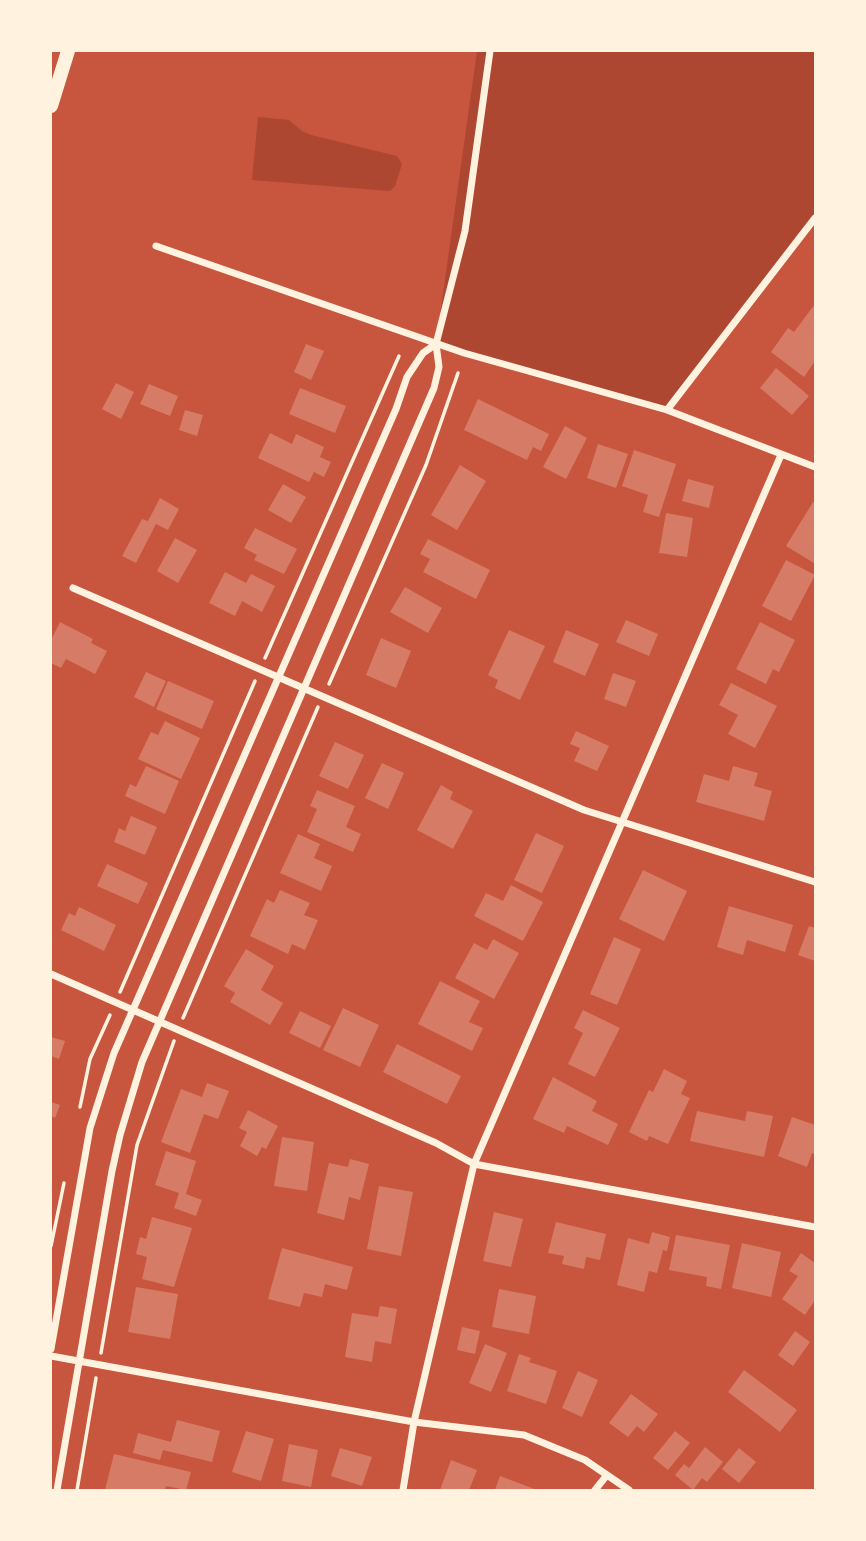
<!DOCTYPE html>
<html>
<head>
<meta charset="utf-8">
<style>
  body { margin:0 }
  #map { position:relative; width:866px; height:1541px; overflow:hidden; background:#c8553d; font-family:"Archivo Narrow",sans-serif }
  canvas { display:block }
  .frame { position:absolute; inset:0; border:52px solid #fff3e0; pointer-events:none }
</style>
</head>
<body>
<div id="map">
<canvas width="866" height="1541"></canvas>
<div class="frame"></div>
</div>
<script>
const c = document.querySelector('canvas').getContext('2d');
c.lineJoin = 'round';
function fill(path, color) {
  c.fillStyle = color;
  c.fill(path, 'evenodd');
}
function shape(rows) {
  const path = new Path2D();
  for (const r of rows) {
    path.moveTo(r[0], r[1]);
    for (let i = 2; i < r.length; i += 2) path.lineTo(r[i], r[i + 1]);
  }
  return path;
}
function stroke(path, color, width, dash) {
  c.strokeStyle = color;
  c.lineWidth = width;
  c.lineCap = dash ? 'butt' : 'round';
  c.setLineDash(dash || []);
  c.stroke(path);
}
fill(shape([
  [477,51,815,51,815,217,667,410,436,344],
  [258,117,289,120,302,131,311,135,397,156,402,164,395,186,390,191,252,180]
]), '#ae4732');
fill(shape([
  [815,304,815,361,804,377,771,352,788,328,794,332],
  [306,344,324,351,311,380,294,372],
  [776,368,809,396,792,415,760,388],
  [116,383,134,392,121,419,102,409],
  [149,384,178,396,170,416,140,404],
  [300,388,346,406,335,433,289,414],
  [478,399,549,434,541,451,533,447,527,460,464,430],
  [185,410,203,415,197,436,179,430],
  [565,426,587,438,566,479,543,467],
  [270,433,292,444,296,434,324,447,320,457,331,462,324,477,314,472,309,482,258,458],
  [598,444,628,454,616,488,587,478],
  [634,450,676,464,659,517,643,512,648,495,622,486],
  [460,465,486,481,457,530,431,515],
  [688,479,714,486,709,508,682,501],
  [283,484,306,497,291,523,268,510],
  [160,498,179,509,168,530,156,524,136,563,122,556,142,519,148,521],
  [813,502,815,503,814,563,786,546],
  [666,513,693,518,687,557,659,553],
  [255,528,297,549,284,574,254,560,257,555,244,548],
  [175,538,197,550,178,583,157,571],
  [428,539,490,570,476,599,423,572,430,559,420,554],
  [786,560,815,575,791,621,762,606],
  [225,572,246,583,251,574,275,586,262,612,242,601,235,616,209,603],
  [405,587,442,608,428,633,390,612],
  [626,620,658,634,649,656,616,642],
  [60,622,93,639,91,643,107,651,95,674,66,659,61,668,51,663,51,640],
  [760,622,795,640,779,672,773,669,766,684,736,669],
  [509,630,545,646,520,700,495,688,498,680,488,675],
  [566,630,599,644,585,676,553,662],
  [381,638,411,651,396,688,366,675],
  [146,672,166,681,154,707,134,697],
  [613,673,636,681,626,707,604,699],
  [168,681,214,701,202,729,156,709],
  [731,683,777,706,755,748,728,734,738,715,719,705],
  [165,721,200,738,181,779,138,759,151,732,158,735],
  [576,731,609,746,597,771,574,761,580,748,570,744],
  [335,742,364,755,348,789,319,776],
  [382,763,404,773,388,809,365,798],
  [146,766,179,781,165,814,125,796,130,784,136,787],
  [733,766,758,773,754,786,772,791,764,821,696,802,704,774,729,781],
  [441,785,453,792,450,799,473,811,453,849,417,830],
  [317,790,355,806,346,827,361,834,353,852,307,832,317,809,310,806],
  [131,816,157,827,145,855,114,842,119,828,125,831],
  [536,833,564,846,542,893,514,880],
  [298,834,320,844,314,858,332,866,321,891,280,873],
  [107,864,148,883,138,904,97,886],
  [643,870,687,891,664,941,619,919],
  [511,885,543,902,523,941,474,916,486,893,503,901],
  [280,890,310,903,304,915,318,920,305,950,292,944,288,954,250,936,267,899,274,903],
  [729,906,793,925,785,952,747,940,743,955,717,947],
  [79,907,116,925,104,951,61,930,69,913,75,916],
  [809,926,815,928,815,961,798,955],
  [614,937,641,949,617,1005,590,994],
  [493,939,519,953,494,999,455,978,474,943,487,950],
  [246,949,274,966,261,990,283,1003,270,1025,230,1002,235,993,224,986],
  [440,981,480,1001,469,1022,483,1028,472,1051,418,1024],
  [343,1008,379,1025,360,1067,323,1050],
  [583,1010,620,1028,595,1077,568,1064,583,1033,574,1028],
  [300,1011,331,1026,320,1048,289,1033],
  [51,1037,65,1041,59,1059,51,1056],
  [397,1044,461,1076,447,1104,383,1072],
  [664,1069,687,1081,681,1094,690,1098,668,1144,649,1136,647,1141,629,1132,649,1090,653,1092],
  [553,1077,597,1101,592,1111,618,1124,608,1145,567,1126,564,1133,533,1119],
  [207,1083,229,1091,218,1119,204,1114,190,1153,161,1142,181,1089,202,1097],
  [51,1102,60,1105,55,1118,51,1116],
  [248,1110,278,1126,266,1149,262,1147,257,1156,240,1146,247,1132,239,1128],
  [697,1111,745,1121,747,1111,773,1116,764,1157,690,1141],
  [792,1117,815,1125,815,1154,812,1153,807,1167,778,1156],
  [282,1137,314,1142,307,1191,274,1186],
  [166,1151,196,1161,186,1194,202,1200,196,1216,174,1208,179,1193,155,1185],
  [350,1159,369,1164,360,1200,349,1197,344,1220,317,1213,329,1163,348,1167],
  [379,1186,413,1192,401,1256,367,1249],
  [494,1212,523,1219,511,1267,483,1261],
  [152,1217,192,1228,174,1287,142,1279,147,1257,136,1254,140,1237,146,1239],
  [556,1222,606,1234,600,1260,586,1257,584,1269,562,1264,564,1256,548,1253],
  [652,1232,670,1237,667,1251,663,1250,657,1273,649,1271,644,1292,617,1285,628,1238,649,1244],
  [676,1235,730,1245,721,1289,706,1286,707,1277,669,1270],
  [742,1243,781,1252,771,1297,732,1288],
  [282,1248,353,1267,347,1290,325,1284,322,1297,304,1293,300,1307,268,1299],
  [801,1253,815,1263,815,1300,805,1315,782,1299,798,1276,789,1271],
  [136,1287,178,1294,170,1339,128,1332],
  [499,1289,536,1296,529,1334,492,1327],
  [380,1306,397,1309,391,1344,375,1341,372,1362,345,1357,352,1313,378,1317],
  [462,1327,480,1331,475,1354,457,1350],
  [795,1331,810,1342,793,1366,778,1355],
  [485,1344,507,1353,491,1392,469,1383],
  [519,1354,531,1358,529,1362,557,1371,546,1404,507,1391],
  [744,1370,797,1410,780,1432,728,1392],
  [578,1371,598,1380,582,1417,562,1408],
  [631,1394,658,1414,644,1432,637,1426,628,1437,609,1423],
  [177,1420,220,1431,212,1462,163,1450,160,1460,133,1453,138,1433,171,1442],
  [246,1431,274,1439,261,1481,232,1472],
  [675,1431,690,1443,668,1470,653,1458],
  [289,1444,318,1450,311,1487,282,1481],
  [705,1447,723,1462,707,1482,702,1478,693,1490,675,1475,684,1464,689,1468],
  [340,1448,372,1457,362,1486,331,1476],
  [739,1448,756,1462,739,1483,722,1469],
  [114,1454,191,1472,186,1490,166,1486,165,1490,105,1490],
  [451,1460,477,1470,469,1490,440,1490],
  [500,1476,537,1490,495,1490]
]), '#d67c66');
stroke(shape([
  [265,658,399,356],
  [329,684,426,465,458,373],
  [120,992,255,681],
  [183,1018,318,707],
  [80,1107,90,1059,110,1015],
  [51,1246,64,1183],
  [101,1353,137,1145,174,1041],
  [77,1490,96,1378]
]), '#fff3e0', 3.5);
stroke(shape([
  [156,246,464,353,667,410,815,467],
  [667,410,815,218],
  [73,588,584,810,815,882],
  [51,974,436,1143,474,1164,815,1227],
  [51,1349,90,1128,114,1053,396,409,407,377,423,353,436,344],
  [51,1356,414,1422,524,1435,585,1460,629,1490],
  [57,1490,112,1171,120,1135,142,1062,434,388,439,367,436,344,465,231,490,51],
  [403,1490,414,1422,474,1164,781,455],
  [595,1490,607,1475]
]), '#fff3e0', 7);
stroke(shape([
  [51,106,68,51]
]), '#fff3e0', 14);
</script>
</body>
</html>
